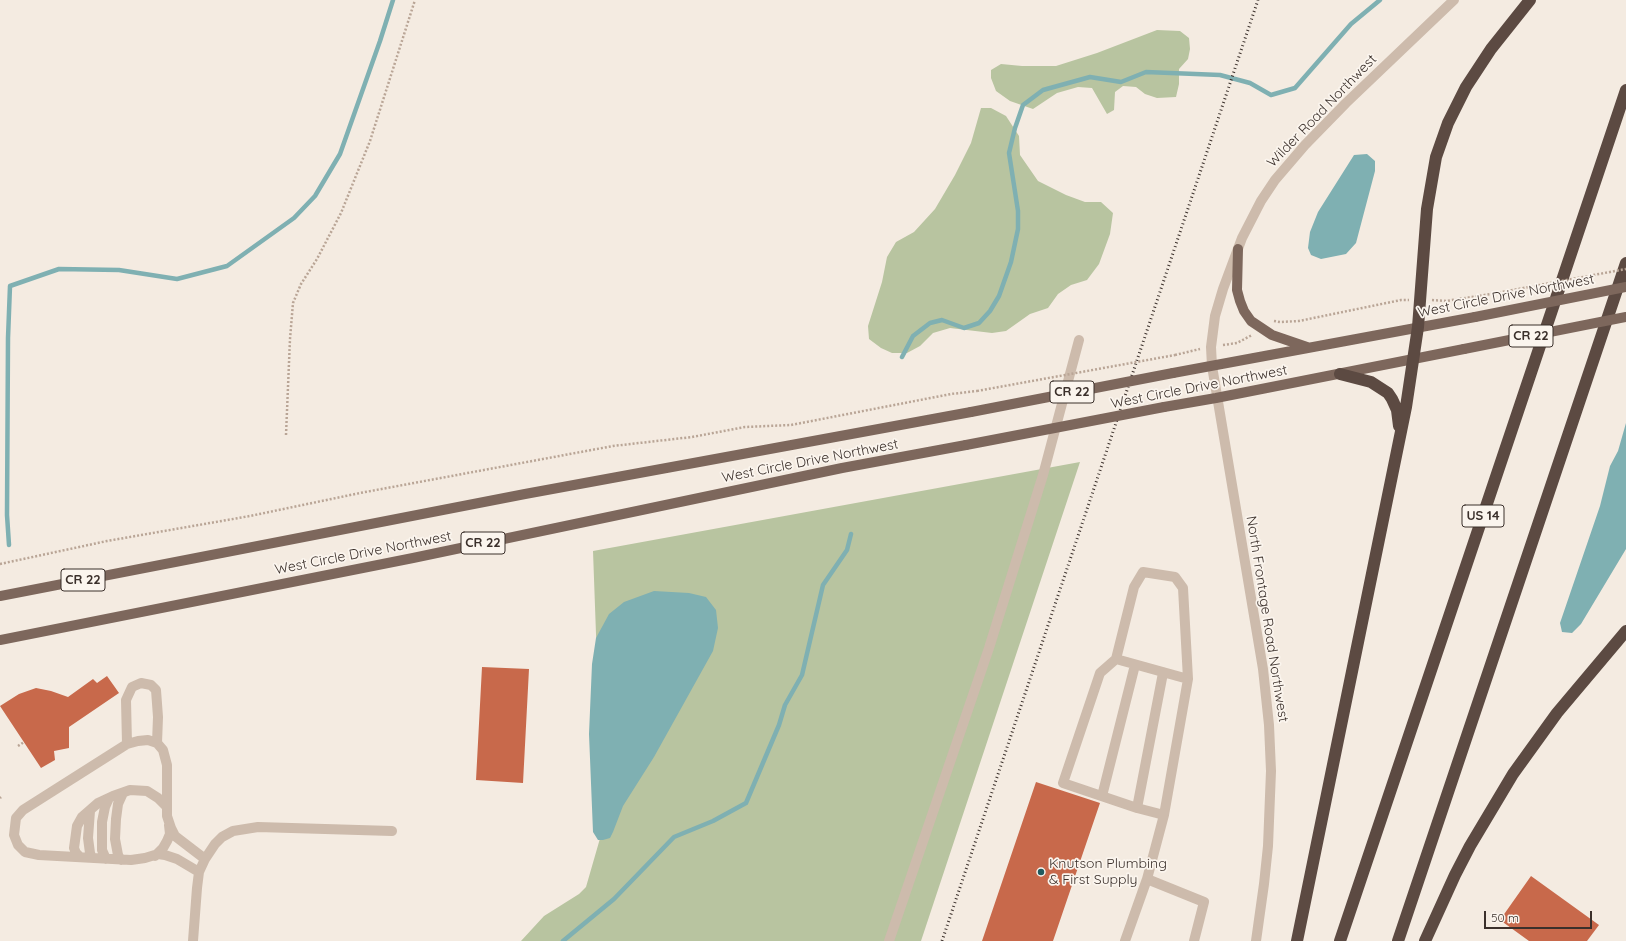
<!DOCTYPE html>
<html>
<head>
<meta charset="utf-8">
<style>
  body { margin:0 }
  #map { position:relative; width:1626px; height:941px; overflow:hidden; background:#f4ebe1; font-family:Quicksand,sans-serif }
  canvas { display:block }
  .scale { position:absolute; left:1484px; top:911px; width:108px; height:18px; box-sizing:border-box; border:2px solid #3b302b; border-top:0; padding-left:5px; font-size:12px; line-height:14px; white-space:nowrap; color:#3b302b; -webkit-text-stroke:3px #fbf5ee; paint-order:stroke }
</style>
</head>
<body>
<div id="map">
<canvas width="1626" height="941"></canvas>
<div class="scale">50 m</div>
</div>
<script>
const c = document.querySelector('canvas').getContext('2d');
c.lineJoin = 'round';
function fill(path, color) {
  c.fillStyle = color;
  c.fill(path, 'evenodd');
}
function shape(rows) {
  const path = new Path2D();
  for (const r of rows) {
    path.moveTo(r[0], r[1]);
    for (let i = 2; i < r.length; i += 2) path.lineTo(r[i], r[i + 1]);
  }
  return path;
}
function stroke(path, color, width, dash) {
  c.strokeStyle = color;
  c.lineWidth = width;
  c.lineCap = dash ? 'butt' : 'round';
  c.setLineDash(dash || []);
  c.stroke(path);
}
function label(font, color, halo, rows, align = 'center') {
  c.font = font + ' Quicksand,sans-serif';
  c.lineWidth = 3.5;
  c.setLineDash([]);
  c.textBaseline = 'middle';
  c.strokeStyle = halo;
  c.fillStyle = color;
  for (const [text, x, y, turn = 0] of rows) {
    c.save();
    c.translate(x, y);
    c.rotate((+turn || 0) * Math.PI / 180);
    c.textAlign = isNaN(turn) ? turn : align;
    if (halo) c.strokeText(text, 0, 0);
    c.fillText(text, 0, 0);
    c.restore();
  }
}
fill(shape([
  [1157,30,1180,31,1189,38,1190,49,1188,59,1179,69,1179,84,1176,97,1157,98,1145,94,1136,87,1123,86,1115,92,1114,110,1107,114,1092,88,1078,87,1057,93,1033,109,1010,101,996,91,991,78,991,70,1001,64,1022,66,1056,66,1097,53],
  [981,108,991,108,1006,116,1019,136,1020,155,1038,181,1066,195,1085,202,1101,202,1113,213,1110,234,1099,264,1087,280,1071,285,1058,294,1048,308,1030,314,1006,331,992,333,950,328,933,333,920,346,907,353,892,353,881,348,869,339,868,326,882,282,887,257,896,242,914,232,935,209,955,175,971,143],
  [1080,462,921,941,521,941,544,916,579,894,586,887,603,828,593,551]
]), '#b8c4a0');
fill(shape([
  [1367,154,1375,161,1375,171,1356,243,1346,254,1321,259,1311,255,1308,248,1310,232,1318,212,1354,155],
  [1626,423,1626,549,1581,624,1572,633,1562,632,1560,623,1600,506,1610,466,1618,451],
  [654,591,689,593,706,597,716,610,718,628,713,651,654,757,623,806,613,832,610,838,603,840,598,840,593,832,589,734,592,664,596,638,609,614,624,602]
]), '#7fb0b2');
stroke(shape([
  [902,357,913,336,930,323,942,320,964,328,979,323,990,311,999,296,1011,262,1018,229,1018,211,1009,153,1015,128,1023,105,1043,90,1090,77,1121,82,1146,72,1220,75,1250,83,1271,95,1295,88,1351,24,1380,0],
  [9,545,7,515,8,338,10,286,59,269,119,270,177,279,227,266,294,218,315,196,340,154,380,41,393,0],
  [563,941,614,899,674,837,713,821,746,803,779,725,785,705,802,675,823,585,847,550,851,534]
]), '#7fb0b2', 4.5);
fill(shape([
  [482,667,529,669,523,783,476,780],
  [107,676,119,693,69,727,69,748,54,751,55,760,41,768,0,706,19,694,36,688,51,691,68,697,93,679,97,683],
  [1036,782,1100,803,1053,941,982,941],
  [1531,876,1599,925,1587,941,1529,941,1500,920]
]), '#c8694b');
stroke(shape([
  [1432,300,1446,301,1491,294],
  [1274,321,1280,322,1299,321,1401,300,1409,300],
  [1223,345,1237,343,1252,335],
  [1175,355,1200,349],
  [286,435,290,339,293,303,301,284,317,259,341,213,370,141,415,0],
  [0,564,107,541,250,516,360,493,613,446,692,437,745,427,791,425,951,394,977,391],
  [18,746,24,742],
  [0,798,1,797]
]), '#b9a596', 2.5, [2, 2]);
stroke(shape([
  [1116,659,1134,587,1143,572,1175,577,1183,588,1188,679],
  [127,744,126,700,132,687,141,683,151,685,156,690,158,717,157,743],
  [1102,796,1135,665],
  [1137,808,1163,673],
  [90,811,88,838,90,853,92,858],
  [155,856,163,848,167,841,170,834,169,825],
  [80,857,76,853,74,848,77,826,82,817,98,803,113,796,130,790,147,791,158,798,167,807],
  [106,859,102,850,102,822,105,807,109,798],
  [121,860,118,855,115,839,116,819,118,804,123,793],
  [199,872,177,859,165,855,158,854,145,858,131,860,39,855,25,852,18,845,14,835,16,818,23,810,127,744,138,741,148,740,157,743,163,750,167,765,167,816,171,828,175,836,205,859],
  [1147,879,1164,815,1188,679,1116,659,1100,673,1063,783,1137,808,1164,815],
  [193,941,197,888,199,872,205,859,215,844,222,837,233,831,258,827,392,831],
  [889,941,989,648,1043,475,1079,340],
  [1125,941,1147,879,1204,902,1194,941],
  [1256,941,1264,884,1268,846,1271,771,1269,725,1263,669,1212,366,1211,347,1215,316,1223,289,1242,238,1261,201,1275,180,1305,145,1346,103,1454,0]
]), '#cdbbac', 10);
stroke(shape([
  [1238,249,1237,290,1240,301,1244,311,1251,321,1272,335,1307,347],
  [1173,373,1475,317],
  [1164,407,1216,398,1464,349],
  [0,596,525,494,971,412],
  [0,640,413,558,842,468,966,445]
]), '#7d675c', 10);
stroke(shape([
  [1340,374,1371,382,1388,393,1392,399,1397,410,1399,426],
  [1297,941,1406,407,1418,327,1427,209,1436,157,1448,123,1466,87,1491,49,1530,0],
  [1340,941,1626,90],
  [1398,941,1626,263],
  [1425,941,1455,875,1470,846,1513,774,1557,713,1626,631]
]), '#5c4a42', 12);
stroke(shape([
  [942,941,1258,0]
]), '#3b302b', 3, [1, 3]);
stroke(shape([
  [1491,294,1626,269],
  [977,391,1175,355]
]), '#b9a596', 2.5, [2, 2]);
stroke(shape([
  [1475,317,1626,287],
  [1464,349,1626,317],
  [971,412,1173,373],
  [966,445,1164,407]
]), '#7d675c', 10);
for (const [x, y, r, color] of [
  [1041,872,4,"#1f5a5e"]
]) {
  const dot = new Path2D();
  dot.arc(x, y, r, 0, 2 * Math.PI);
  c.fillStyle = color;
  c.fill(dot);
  stroke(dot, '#fbf5ee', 1.5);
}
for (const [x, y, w] of [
  [1531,336,44],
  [1072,392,44],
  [1483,516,42],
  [483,543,44],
  [83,580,44]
]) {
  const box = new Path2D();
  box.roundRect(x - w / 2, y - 11, w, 22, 3);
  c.fillStyle = '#fbf5ee';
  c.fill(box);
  stroke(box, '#3b302b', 1);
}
label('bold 13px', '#3b302b', null, [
  ["CR 22",1531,336],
  ["CR 22",1072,392],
  ["US 14",1483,516],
  ["CR 22",483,543],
  ["CR 22",83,580]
]);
label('14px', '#3b302b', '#fbf5ee', [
  ["Wilder Road Northwest",1322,111,-46],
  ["West Circle Drive Northwest",1506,296,-11],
  ["West Circle Drive Northwest",1199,387,-11],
  ["West Circle Drive Northwest",810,461,-11],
  ["West Circle Drive Northwest",363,553,-11],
  ["North Frontage Road Northwest",1267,619,81]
]);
label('14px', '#3b302b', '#fbf5ee', [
  ["Knutson Plumbing",1049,864],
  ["& First Supply",1049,880]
], 'left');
</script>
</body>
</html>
